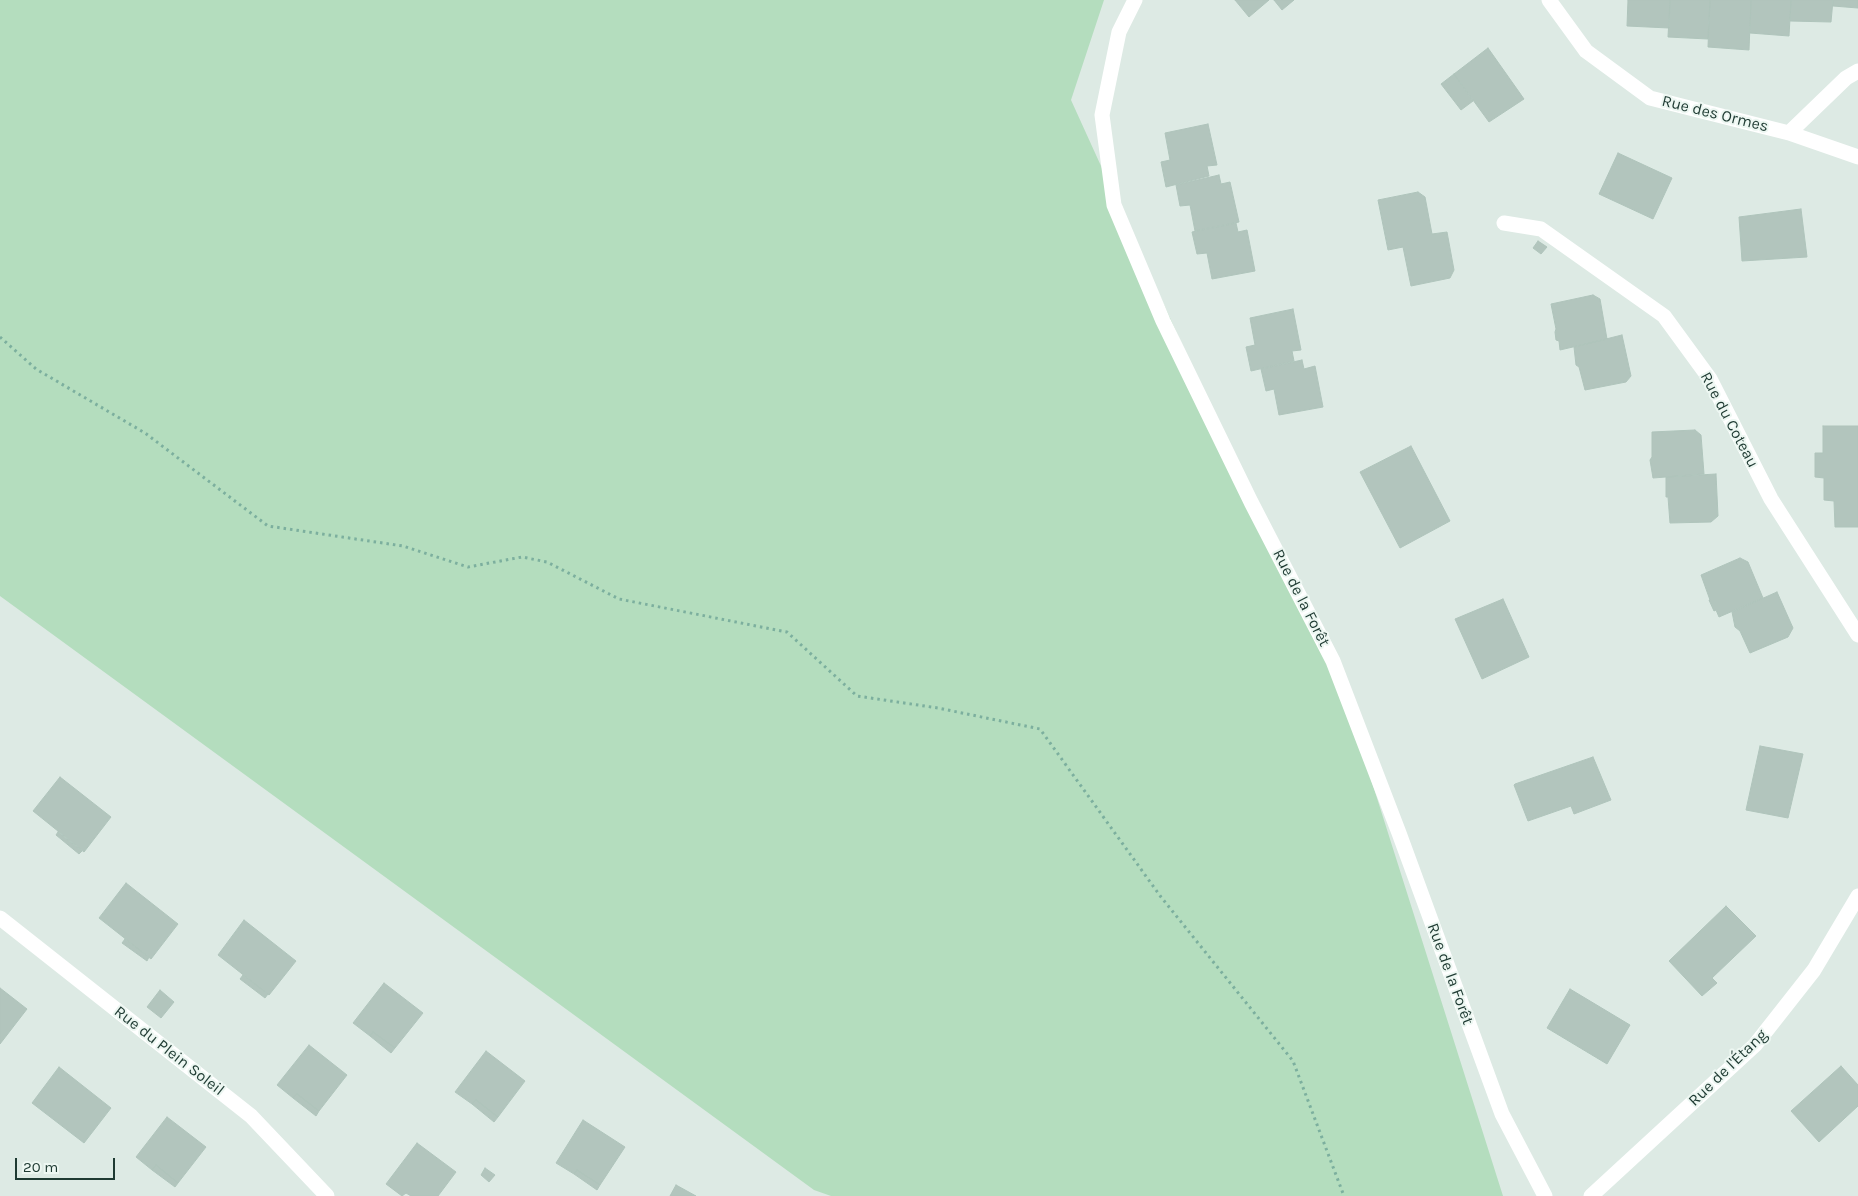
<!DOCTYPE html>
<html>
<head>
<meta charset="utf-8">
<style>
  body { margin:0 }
  #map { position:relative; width:1858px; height:1196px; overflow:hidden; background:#ddeae4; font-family:Karla,sans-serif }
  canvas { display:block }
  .scale { position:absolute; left:15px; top:1158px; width:100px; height:22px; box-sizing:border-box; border:2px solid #1e3a32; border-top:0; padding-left:6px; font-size:15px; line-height:18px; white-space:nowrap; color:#1e3a32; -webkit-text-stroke:4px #edf7f2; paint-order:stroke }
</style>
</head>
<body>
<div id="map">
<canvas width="1858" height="1196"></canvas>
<div class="scale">20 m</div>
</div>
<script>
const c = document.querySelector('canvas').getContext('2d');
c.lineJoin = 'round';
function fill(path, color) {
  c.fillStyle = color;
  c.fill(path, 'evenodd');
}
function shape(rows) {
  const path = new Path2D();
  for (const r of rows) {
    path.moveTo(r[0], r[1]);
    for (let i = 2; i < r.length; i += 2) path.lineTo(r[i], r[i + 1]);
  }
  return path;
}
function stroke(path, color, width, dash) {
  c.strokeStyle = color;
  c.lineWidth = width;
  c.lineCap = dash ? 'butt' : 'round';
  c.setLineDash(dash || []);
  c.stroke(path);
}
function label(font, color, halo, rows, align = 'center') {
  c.font = font + ' Karla,sans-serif';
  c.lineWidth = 4;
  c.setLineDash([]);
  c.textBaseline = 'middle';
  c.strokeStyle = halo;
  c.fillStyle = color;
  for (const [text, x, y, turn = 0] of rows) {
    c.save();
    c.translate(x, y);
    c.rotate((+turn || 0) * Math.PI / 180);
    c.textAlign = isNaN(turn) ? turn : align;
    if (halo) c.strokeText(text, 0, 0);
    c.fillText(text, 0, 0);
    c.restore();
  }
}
fill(shape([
  [0,0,1104,0,1071,100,1351,716,1503,1196,831,1196,814,1190,0,596]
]), '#b4ddbe');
const building = shape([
  [1235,0,1269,0,1249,17,1235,0],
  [1274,0,1294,0,1282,10,1274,0],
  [1628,0,1670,0,1669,28,1627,26,1628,0],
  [1670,0,1710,0,1708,39,1668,37,1670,0],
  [1710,0,1751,0,1749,50,1708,47,1710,0],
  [1751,0,1791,0,1789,36,1750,33,1751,0],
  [1791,0,1833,0,1831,22,1790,21,1791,0],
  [1833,0,1858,0,1858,8,1833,6,1833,0],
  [1488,48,1524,99,1489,122,1454,74,1488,48],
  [1454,74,1473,101,1461,110,1441,84,1454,74],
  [1208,124,1217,165,1207,166,1209,176,1166,187,1161,162,1170,160,1165,133,1208,124],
  [1618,153,1672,178,1653,219,1599,194,1618,153],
  [1219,175,1221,184,1230,182,1239,222,1195,231,1190,205,1180,206,1176,185,1219,175],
  [1418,192,1425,197,1432,234,1447,232,1454,270,1450,278,1411,286,1403,247,1388,250,1378,200,1418,192],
  [1801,209,1807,257,1742,261,1739,217,1801,209],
  [1236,223,1238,232,1247,230,1255,271,1212,279,1207,253,1197,254,1192,232,1236,223],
  [1538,241,1547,247,1541,254,1533,248,1538,241],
  [1593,295,1600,299,1607,339,1560,350,1559,341,1556,340,1555,332,1556,329,1551,304,1593,295],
  [1293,309,1301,350,1292,351,1294,361,1251,371,1246,347,1255,345,1250,318,1293,309],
  [1622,335,1631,376,1626,382,1585,390,1579,367,1576,365,1574,347,1622,335],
  [1302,360,1304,369,1315,366,1323,407,1279,415,1274,389,1266,391,1261,369,1302,360],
  [1823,426,1858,426,1858,527,1835,527,1834,501,1824,500,1824,478,1815,477,1815,453,1823,453,1823,426],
  [1695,430,1701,435,1704,474,1653,478,1650,460,1652,457,1652,432,1695,430],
  [1411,446,1450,521,1400,548,1360,472,1411,446],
  [1716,474,1718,516,1711,522,1670,523,1668,497,1666,497,1666,477,1716,474],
  [1740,558,1748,562,1763,598,1719,617,1716,610,1714,611,1709,600,1710,600,1701,575,1740,558],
  [1777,592,1793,628,1788,637,1750,653,1740,631,1735,627,1732,612,1777,592],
  [1503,599,1529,657,1482,679,1455,619,1503,599],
  [1760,746,1803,754,1788,818,1746,810,1760,746],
  [1593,757,1611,800,1574,814,1571,806,1528,821,1514,785,1515,784,1593,757],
  [60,777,111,817,84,852,33,811,60,777],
  [58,832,82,851,79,854,56,835,58,832],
  [126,883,178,924,151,959,99,918,126,883],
  [1726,906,1756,936,1712,978,1717,983,1702,996,1669,961,1726,906],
  [244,920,296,961,269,995,218,955,244,920],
  [125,939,149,957,147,961,122,943,125,939],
  [243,975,268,994,265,998,240,979,243,975],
  [384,983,423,1013,395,1048,373,1032,370,1036,353,1023,384,983],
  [0,988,27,1009,0,1044,0,988],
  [1570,989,1630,1025,1607,1064,1547,1028,1570,989],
  [160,990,174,1002,161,1018,147,1007,160,990],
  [373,1032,395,1048,391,1053,370,1036,373,1032],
  [309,1045,347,1075,319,1111,297,1094,293,1098,277,1085,309,1045],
  [486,1051,525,1081,498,1117,476,1100,472,1104,455,1092,486,1051],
  [1841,1066,1858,1085,1858,1106,1819,1142,1791,1111,1841,1066],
  [59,1067,111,1108,84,1143,32,1103,59,1067],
  [297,1094,319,1111,316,1116,293,1098,297,1094],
  [476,1100,498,1117,494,1122,472,1104,476,1100],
  [167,1117,206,1147,178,1183,156,1165,152,1170,136,1157,167,1117],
  [583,1120,625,1147,600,1185,577,1170,574,1174,556,1163,583,1120],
  [417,1143,456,1172,438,1196,411,1196,406,1193,402,1196,386,1184,417,1143],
  [156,1165,178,1183,175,1187,152,1170,156,1165],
  [485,1168,495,1175,489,1182,481,1175,485,1168],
  [577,1170,600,1185,597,1190,574,1174,577,1170],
  [676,1185,696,1196,670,1196,676,1185]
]);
fill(building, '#b2c5bd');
stroke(building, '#afc4bb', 1);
stroke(shape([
  [0,337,36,369,145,433,268,526,403,546,468,567,522,557,547,562,619,599,787,632,857,696,938,708,1040,729,1161,897,1293,1061,1344,1196]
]), '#7caf9e', 3, [2.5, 4]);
stroke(shape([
  [1135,0,1119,32,1102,115,1114,205,1163,321,1251,502,1333,661,1399,833,1502,1114,1545,1196],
  [1549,0,1586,51,1650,98,1789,133,1858,157],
  [1789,133,1846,78,1858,71],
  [1504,223,1541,229,1664,316,1710,379,1771,499,1858,635],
  [0,918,251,1116,327,1196],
  [1591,1196,1755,1045,1814,970,1858,896]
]), '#fff', 15);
label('16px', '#1e3a32', '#edf7f2', [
  ["Rue des Ormes",1715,114,14],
  ["Rue du Coteau",1729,420,62],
  ["Rue de la Forêt",1301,598,63],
  ["Rue de la Forêt",1450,974,70],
  ["Rue du Plein Soleil",169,1051,38],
  ["Rue de l'Étang",1728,1068,-44]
]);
</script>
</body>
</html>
